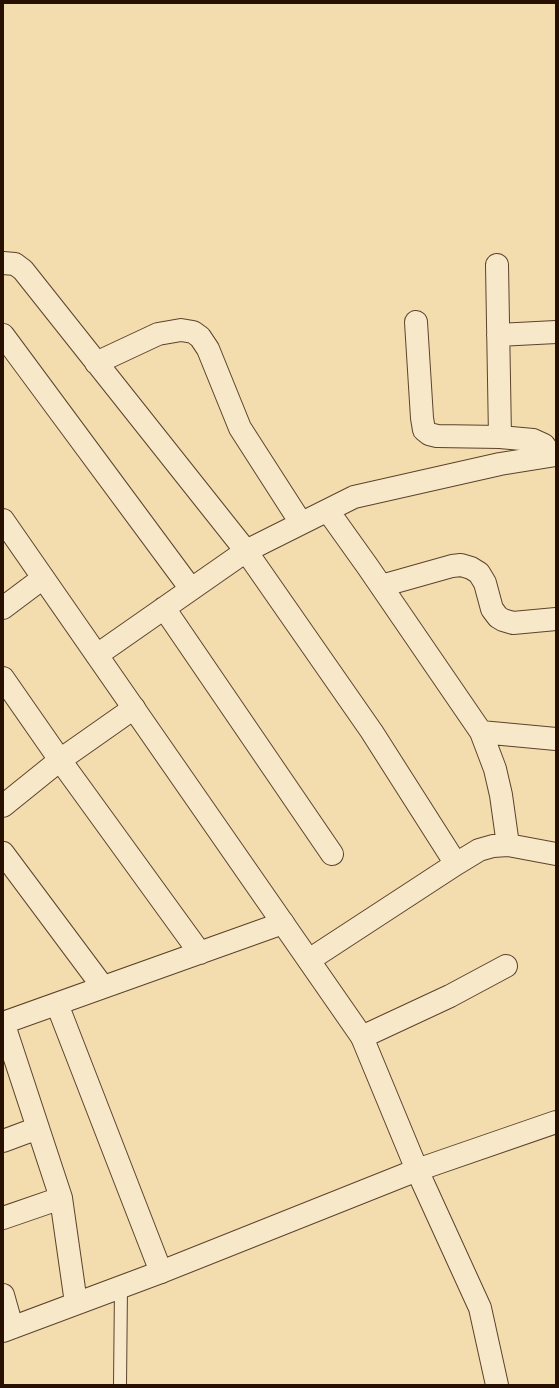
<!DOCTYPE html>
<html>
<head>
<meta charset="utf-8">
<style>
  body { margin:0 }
  #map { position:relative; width:559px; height:1388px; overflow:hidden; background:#f3dcae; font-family:"Libre Caslon Text",serif }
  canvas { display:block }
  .frame { position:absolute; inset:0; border:4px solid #281000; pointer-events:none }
</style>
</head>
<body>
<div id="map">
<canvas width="559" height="1388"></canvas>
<div class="frame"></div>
</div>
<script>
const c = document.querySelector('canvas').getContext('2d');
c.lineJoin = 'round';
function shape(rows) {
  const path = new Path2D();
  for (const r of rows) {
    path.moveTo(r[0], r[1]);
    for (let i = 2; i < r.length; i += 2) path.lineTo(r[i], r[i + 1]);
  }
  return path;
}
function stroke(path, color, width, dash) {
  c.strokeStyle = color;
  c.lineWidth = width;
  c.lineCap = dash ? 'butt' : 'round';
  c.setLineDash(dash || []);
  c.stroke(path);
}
const service = shape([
  [120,1385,121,1287]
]);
const minor = shape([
  [3,263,15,264,23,270,246,551,372,732,456,864],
  [497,265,500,437],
  [416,322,422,418,424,430,429,434,437,436,500,437,533,440,544,445,551,455],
  [3,335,191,589],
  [498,335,556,332],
  [96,363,158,334,181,330,193,332,200,337,208,349,240,428,301,523],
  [328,511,368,567,481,732,495,769,501,795,508,845],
  [381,586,452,566,461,565,471,568,479,573,485,583,492,609,498,617,503,620,513,623,556,619],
  [3,608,43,578],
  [164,608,332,854],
  [97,655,246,551,354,497,500,464,556,455],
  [3,678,60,760,200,953],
  [481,732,556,739],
  [3,806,60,760,134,708],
  [3,853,103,987],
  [309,960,456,864,479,850,493,846,508,845,556,854],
  [57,1004,161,1272],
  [3,1022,61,1198,76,1303],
  [3,1023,283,923],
  [362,1037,450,996,506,966],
  [3,1141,38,1128],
  [417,1170,480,1308,497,1385],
  [3,1218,61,1198],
  [3,1295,12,1327]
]);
const tertiary = shape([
  [3,520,362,1037,417,1170],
  [3,1331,161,1272,417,1170,556,1122]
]);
stroke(service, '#5b432c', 14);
stroke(minor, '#5b432c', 24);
stroke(tertiary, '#5b432c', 24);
stroke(service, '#f7e8ca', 12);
stroke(minor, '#f7e8ca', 22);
stroke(tertiary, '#f7e8ca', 22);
</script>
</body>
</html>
